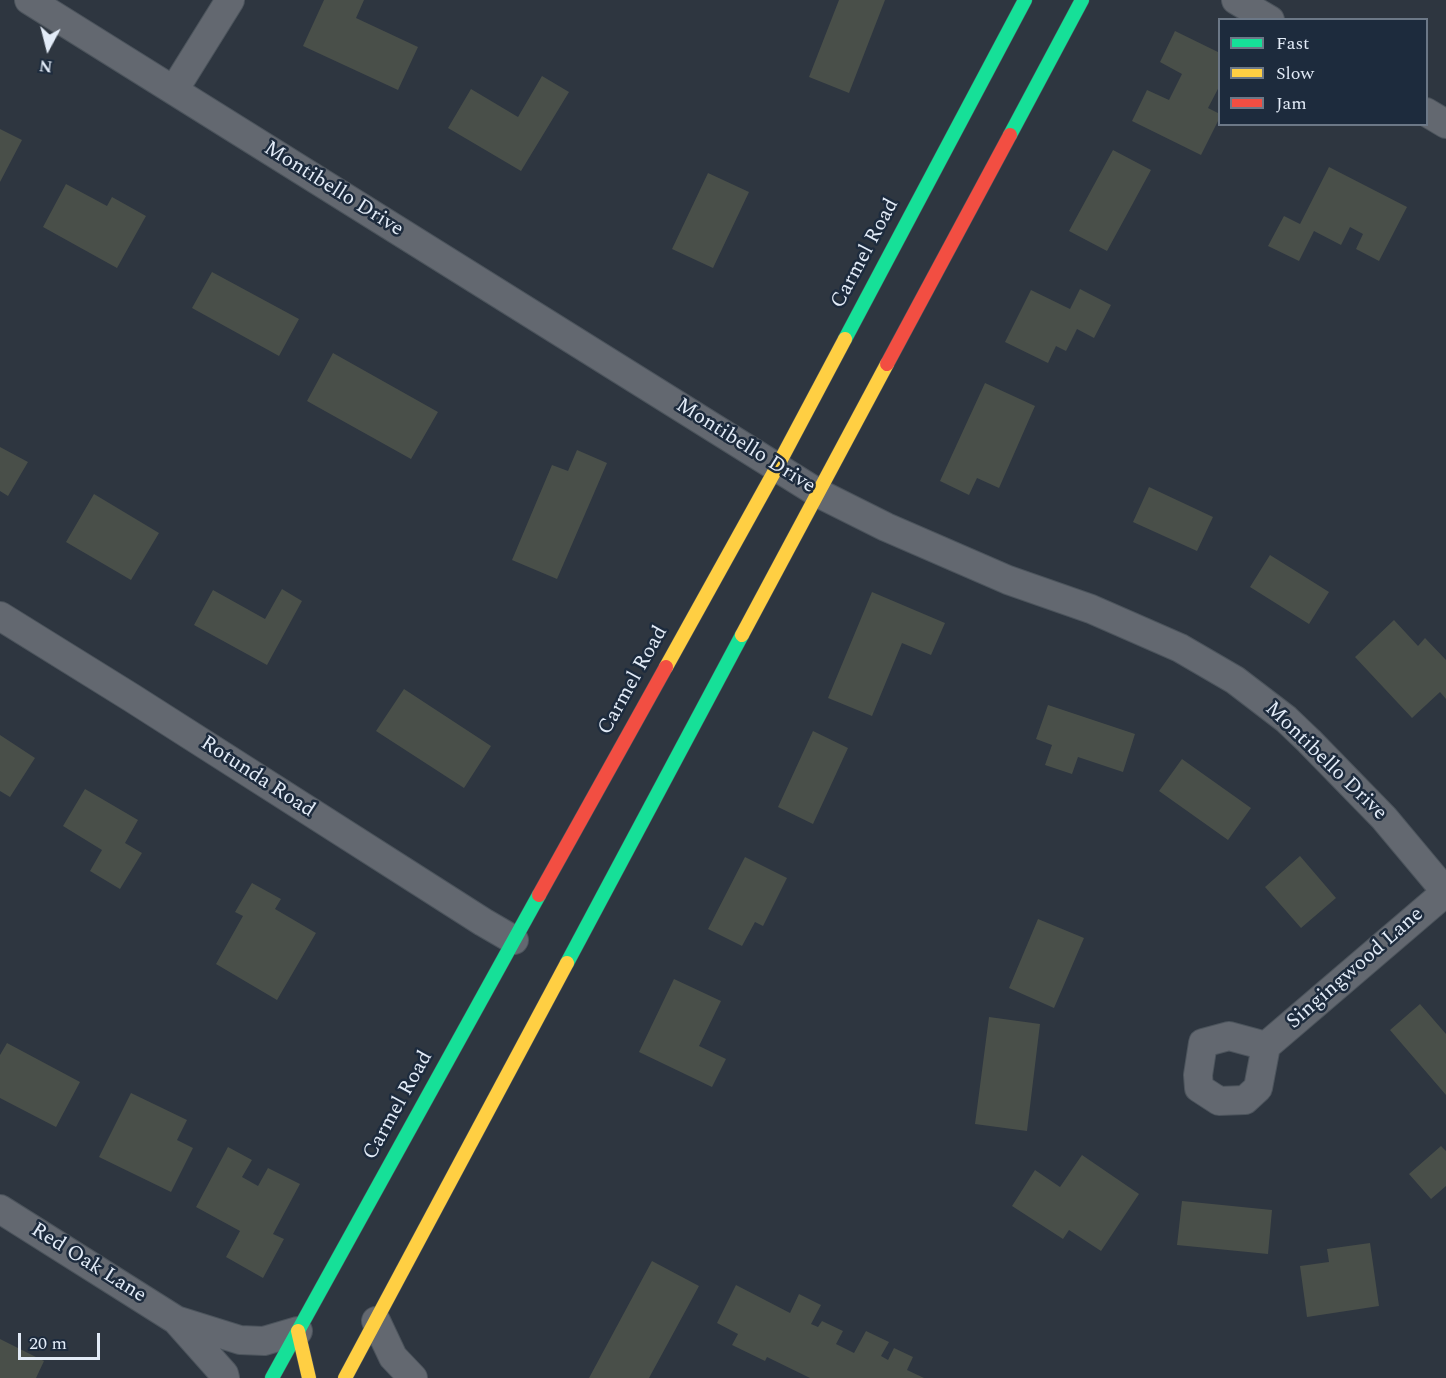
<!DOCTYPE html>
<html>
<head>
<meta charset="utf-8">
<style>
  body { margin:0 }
  #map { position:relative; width:1446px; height:1378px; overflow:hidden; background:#2e3640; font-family:Spectral,serif }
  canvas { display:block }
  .legend { position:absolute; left:1218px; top:18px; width:210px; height:108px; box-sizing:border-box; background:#1d2b3d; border:2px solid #6c7887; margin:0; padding:8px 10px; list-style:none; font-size:18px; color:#e2ebf7 }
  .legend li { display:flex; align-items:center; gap:12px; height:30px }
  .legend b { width:30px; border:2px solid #6c7887 }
  .north { position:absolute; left:18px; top:18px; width:60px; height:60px; -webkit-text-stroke:4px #1d2b3d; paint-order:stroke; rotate:187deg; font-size:16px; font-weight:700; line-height:24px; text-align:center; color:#e2ebf7 }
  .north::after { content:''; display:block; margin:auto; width:21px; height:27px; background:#e2ebf7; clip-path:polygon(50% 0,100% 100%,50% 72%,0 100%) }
  .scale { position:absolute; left:18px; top:1333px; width:82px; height:27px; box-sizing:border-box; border:3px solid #e2ebf7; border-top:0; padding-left:8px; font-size:18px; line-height:21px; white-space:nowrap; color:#e2ebf7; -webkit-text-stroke:4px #1d2b3d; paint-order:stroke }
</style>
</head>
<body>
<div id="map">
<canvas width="1446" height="1378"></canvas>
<ul class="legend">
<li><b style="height:8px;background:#16e098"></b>Fast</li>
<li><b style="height:8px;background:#ffcf43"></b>Slow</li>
<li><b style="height:8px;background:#f24e42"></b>Jam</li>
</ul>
<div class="north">N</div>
<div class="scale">20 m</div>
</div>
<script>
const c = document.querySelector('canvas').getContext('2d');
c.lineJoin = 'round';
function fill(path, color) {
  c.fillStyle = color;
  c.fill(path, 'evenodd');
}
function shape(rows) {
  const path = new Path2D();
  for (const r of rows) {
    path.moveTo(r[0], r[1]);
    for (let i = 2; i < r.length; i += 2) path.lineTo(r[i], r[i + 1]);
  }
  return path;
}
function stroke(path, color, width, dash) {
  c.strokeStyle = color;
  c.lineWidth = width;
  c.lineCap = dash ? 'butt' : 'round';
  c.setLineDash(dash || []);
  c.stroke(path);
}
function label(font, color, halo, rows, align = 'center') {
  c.font = font + ' Spectral,serif';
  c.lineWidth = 5;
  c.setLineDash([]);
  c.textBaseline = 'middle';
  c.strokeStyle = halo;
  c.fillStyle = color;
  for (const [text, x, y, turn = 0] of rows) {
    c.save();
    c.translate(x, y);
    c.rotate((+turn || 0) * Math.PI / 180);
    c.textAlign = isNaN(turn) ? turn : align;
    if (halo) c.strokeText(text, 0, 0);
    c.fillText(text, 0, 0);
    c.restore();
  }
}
fill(shape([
  [324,0,364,0,356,18,418,47,398,90,303,46],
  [839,0,885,0,849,93,809,77],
  [1175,31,1220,53,1220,85,1208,108,1220,114,1220,117,1201,155,1132,121,1147,90,1169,100,1182,74,1160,62],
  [542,76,569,92,521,171,448,128,471,89,518,117],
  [0,129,22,140,0,182],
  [1113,150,1151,170,1107,251,1069,231],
  [1329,167,1407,207,1379,261,1356,249,1363,234,1350,227,1341,245,1314,231,1299,261,1268,246,1284,216,1300,224],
  [708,173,749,192,713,268,672,249],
  [66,184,107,206,112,197,146,216,117,268,43,227],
  [212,272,299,319,279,356,192,308],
  [1080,289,1111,305,1094,338,1077,329,1066,351,1056,346,1048,363,1005,342,1031,290,1070,309],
  [333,353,438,412,411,459,307,401],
  [985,383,1035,406,999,488,977,478,969,495,940,481],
  [0,447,28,462,8,496,0,491],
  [577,450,607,463,557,579,512,560,552,465,568,471],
  [1149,487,1213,517,1197,551,1133,522],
  [94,494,159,533,131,580,66,542],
  [1270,555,1329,592,1309,624,1250,587],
  [282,589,302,601,267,665,194,625,213,590,265,619],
  [872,592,945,623,931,655,902,643,872,716,828,698],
  [1394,620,1418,646,1425,638,1446,660,1446,699,1440,692,1412,718,1355,657],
  [404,689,491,746,464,788,376,731],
  [1048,705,1135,734,1123,772,1078,757,1072,774,1045,765,1052,745,1036,739],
  [813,731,848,748,813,824,778,807],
  [0,735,35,758,10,797,0,791],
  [1182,759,1251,808,1228,840,1159,791],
  [85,789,138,820,125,843,142,853,120,889,90,871,102,850,63,826],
  [1300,856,1336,898,1301,928,1265,887],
  [745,857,787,878,763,926,755,922,742,946,708,929],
  [252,883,281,899,275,909,316,933,277,1000,216,964,243,916,235,912],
  [1038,919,1084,938,1054,1008,1009,988],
  [674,979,721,1001,699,1046,726,1059,712,1087,639,1052],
  [1420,1004,1446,1034,1446,1095,1390,1030],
  [989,1017,1040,1024,1027,1131,975,1124],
  [7,1043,80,1082,56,1127,0,1098,0,1055],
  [131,1093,187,1120,177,1140,193,1148,171,1192,99,1157],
  [1441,1146,1446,1151,1446,1186,1431,1199,1409,1174],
  [228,1147,252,1160,242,1177,258,1186,268,1168,300,1184,273,1234,284,1239,263,1278,226,1257,240,1231,196,1207],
  [1082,1155,1139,1194,1101,1251,1069,1230,1063,1239,1012,1206,1035,1170,1060,1187],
  [1182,1201,1272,1210,1268,1254,1177,1245],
  [1370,1243,1379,1306,1307,1317,1300,1266,1329,1262,1327,1249],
  [652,1261,699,1286,649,1378,589,1378],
  [736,1285,790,1313,799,1294,821,1305,811,1324,818,1327,822,1321,843,1331,836,1344,854,1353,866,1331,889,1342,881,1356,888,1360,894,1348,913,1357,907,1370,924,1378,810,1378,767,1357,765,1361,732,1345,738,1334,717,1323],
  [0,1339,44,1361,36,1378,0,1378]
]), '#494f49');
const street = shape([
  [29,0,818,493,886,527,1008,580,1091,609,1180,648,1235,680,1286,719,1309,741,1384,818,1446,892],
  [1236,0,1270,20],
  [174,90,230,0],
  [1426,112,1446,124],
  [0,616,132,698,483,922,514,940],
  [1266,1046,1229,1036,1203,1043,1198,1075,1199,1088,1219,1101,1245,1100,1258,1088,1266,1046,1446,892],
  [0,1209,176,1320,240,1340,264,1341,298,1331],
  [176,1320,224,1374,225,1378],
  [376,1321,393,1357,413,1378]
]);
const fast = shape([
  [1010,135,1082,0],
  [845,339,1025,0],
  [567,963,742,635],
  [272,1378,539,895]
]);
const slow = shape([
  [742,635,887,364],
  [666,667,777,467,845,339],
  [298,1331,309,1378],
  [345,1378,567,963]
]);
const jam = shape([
  [887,364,1010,135],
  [539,895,666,667]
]);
stroke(street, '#4c545c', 30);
stroke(fast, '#4c545c', 15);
stroke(slow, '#4c545c', 15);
stroke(jam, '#4c545c', 15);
stroke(street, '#636870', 28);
stroke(fast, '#16e098', 14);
stroke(slow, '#ffcf43', 14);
stroke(jam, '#f24e42', 14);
label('21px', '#e2ebf7', '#1d2b3d', [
  ["Montibello Drive",333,190,32],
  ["Carmel Road",866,254,-62],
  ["Montibello Drive",745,447,32],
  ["Carmel Road",634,681,-61],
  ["Montibello Drive",1325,762,44],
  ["Rotunda Road",257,778,33],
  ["Singingwood Lane",1356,969,-41],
  ["Carmel Road",399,1106,-61],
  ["Red Oak Lane",88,1264,32]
]);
</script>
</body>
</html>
